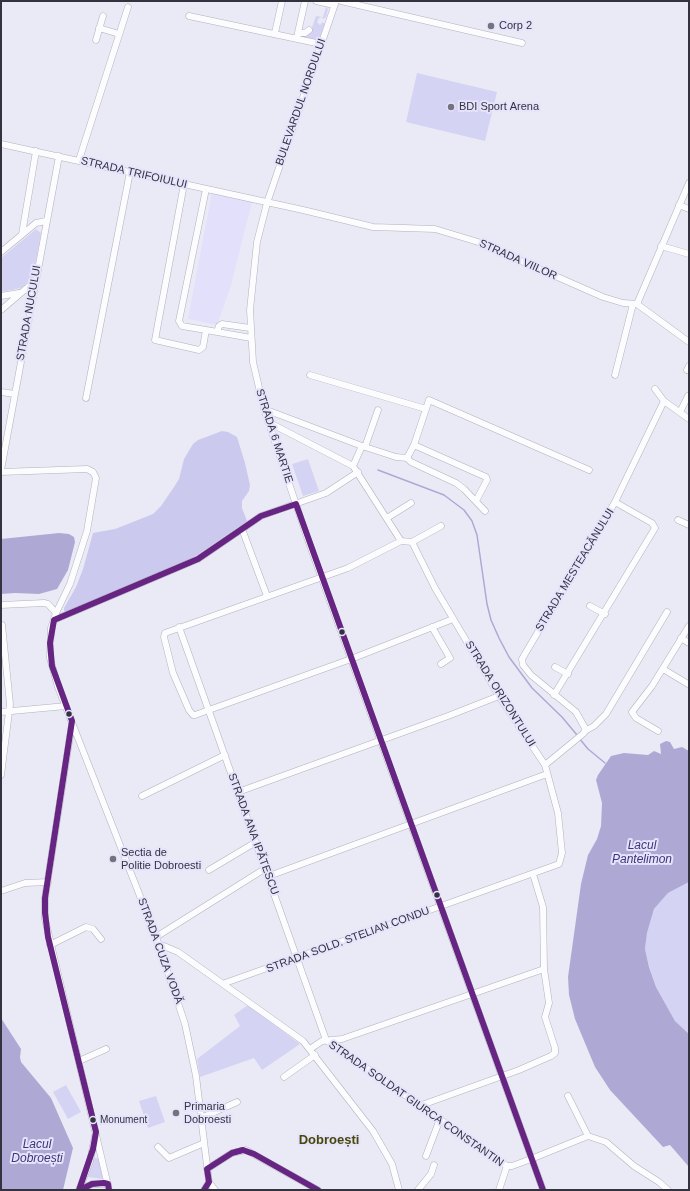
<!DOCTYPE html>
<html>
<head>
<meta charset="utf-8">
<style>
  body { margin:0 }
  #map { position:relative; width:690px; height:1191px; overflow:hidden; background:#eaeaf6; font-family:Arial,sans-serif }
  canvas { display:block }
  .frame { position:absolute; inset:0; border:2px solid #33323e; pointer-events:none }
</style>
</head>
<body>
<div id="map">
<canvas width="690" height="1191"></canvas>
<div class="frame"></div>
</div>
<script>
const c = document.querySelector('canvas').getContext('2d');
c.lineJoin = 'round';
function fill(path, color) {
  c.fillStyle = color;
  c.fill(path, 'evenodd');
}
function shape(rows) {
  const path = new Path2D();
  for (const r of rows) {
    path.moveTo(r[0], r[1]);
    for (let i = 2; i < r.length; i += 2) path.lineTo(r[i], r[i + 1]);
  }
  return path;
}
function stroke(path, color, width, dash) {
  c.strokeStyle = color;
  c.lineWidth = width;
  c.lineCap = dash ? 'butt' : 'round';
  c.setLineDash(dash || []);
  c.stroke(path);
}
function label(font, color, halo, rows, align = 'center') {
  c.font = font + ' Arial,sans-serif';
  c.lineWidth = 4;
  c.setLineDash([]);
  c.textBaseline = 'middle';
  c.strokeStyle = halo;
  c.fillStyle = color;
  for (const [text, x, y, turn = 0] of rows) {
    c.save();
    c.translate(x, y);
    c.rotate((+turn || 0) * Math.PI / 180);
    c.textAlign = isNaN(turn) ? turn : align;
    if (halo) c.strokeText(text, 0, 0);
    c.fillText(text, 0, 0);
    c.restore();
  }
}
fill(shape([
  [212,193,252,202,231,285,217,325,188,319]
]), '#e2e0fa');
fill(shape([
  [326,7,328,9,326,17,323,19,322,17,319,18,317,22,320,25,322,22,325,24,318,42,300,37,310,33,316,16,323,17],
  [417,73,497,92,485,141,406,122],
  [36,229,41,233,33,277,21,288,1,292,1,258],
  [308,459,319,491,303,496,292,464],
  [689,882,689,1034,675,1021,656,987,649,966,645,949,647,933,654,909,668,893],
  [248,1005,300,1044,262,1070,254,1058,200,1077,197,1059,240,1026,234,1015],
  [66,1085,81,1112,68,1119,53,1092],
  [156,1096,165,1122,148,1128,139,1101],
  [94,1158,99,1158,103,1179,88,1177]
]), '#d5d3f3');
fill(shape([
  [222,431,228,432,237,437,245,463,250,485,249,491,242,501,242,508,247,521,197,555,182,563,67,612,64,611,64,608,76,587,83,569,93,533,115,529,153,514,161,506,174,487,179,479,184,459,193,444,198,440]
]), '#ccc9ef');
fill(shape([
  [59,533,69,534,74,537,75,542,68,570,57,589,39,594,15,593,1,594,1,539],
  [666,741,670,742,674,749,682,747,689,751,689,882,668,893,654,909,647,933,645,949,649,967,656,987,675,1021,689,1034,689,1167,670,1145,663,1147,610,1090,595,1067,575,1019,569,995,568,977,581,884,588,855,597,839,601,826,602,803,596,780,598,775,611,756,624,753,648,755,654,751,661,754,660,744],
  [1,1018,21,1049,20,1057,21,1062,51,1098,73,1148,63,1190,1,1190]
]), '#ada9d4');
stroke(shape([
  [378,470,444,495,464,510,472,521,477,535,487,604,491,620,499,638,509,657,532,688,562,717,577,735],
  [579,738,588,749,605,763]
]), '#ada9d4', 1.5);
const minor = shape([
  [316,1,334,5],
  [336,1,267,203,257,242,250,310,253,362,264,409,308,540,543,1190],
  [341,1,522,43],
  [189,16,321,44],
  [99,28,119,34],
  [275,33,282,1],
  [298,33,305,33,309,30],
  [297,37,305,1],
  [96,40,103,16],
  [1,144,303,210,373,227,435,229,478,242,603,297,623,303,637,304],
  [79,160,128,7],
  [184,184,155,340,199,350,203,347,206,330,182,326,179,321,206,189],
  [679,205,689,209],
  [22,234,36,151],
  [661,246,689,254],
  [1,252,36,223,46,221],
  [1,296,19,293],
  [637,304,689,183],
  [637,304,689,342],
  [1,310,35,281],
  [206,330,251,338],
  [217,332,219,326,222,324,250,328],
  [687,370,689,366],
  [310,375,426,409],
  [615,375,633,304],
  [655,389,664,401,689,419],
  [1,392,15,394],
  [86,398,130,172],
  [264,409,362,446,396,457,407,458,411,462,456,483,464,489,485,511],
  [680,412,688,396],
  [268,422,353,466,401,541],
  [414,445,486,477,487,480,476,501],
  [365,447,378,410],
  [407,458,414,445,429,400,589,470],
  [353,466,362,446],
  [1,470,59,156],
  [1,472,87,469,93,472,96,478,87,531,70,584,56,613,51,628,50,658,58,687,156,937,185,1024,196,1076,209,1182,204,1190],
  [387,518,411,503],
  [678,520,689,525],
  [242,529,267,596],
  [412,542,441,526],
  [1,605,44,603,48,604,56,613],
  [590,606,605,614],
  [54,620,198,559,261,516,326,493,358,472],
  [179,627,326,1040,507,1166],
  [432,627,450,658,441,664],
  [681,638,689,643],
  [555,667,568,674],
  [663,669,688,684],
  [554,695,655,528,652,523,615,502],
  [1,712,66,706],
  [72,723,45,898,45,919,109,1190],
  [585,731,594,726,606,714,667,612],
  [658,731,636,718,632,712,652,686,689,626],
  [545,765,584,733,585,728,576,712,531,675,523,665,522,659,615,502,664,401],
  [1,775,10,704,2,625],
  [238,792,448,716,499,696],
  [142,796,225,755],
  [209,870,256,842],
  [269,876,547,774],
  [1,891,25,883,48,882],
  [156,937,266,868],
  [159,944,178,952,303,1041,373,1131,392,1164,399,1190],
  [50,945,86,927,93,929,101,939],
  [225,983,559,864,562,853,558,813,545,765,499,696,435,588,412,542,401,541,348,568,165,633,164,637,173,673,189,710,193,715,195,715,351,659,453,619],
  [310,1049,322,1041,342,1039,544,969],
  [79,1061,106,1049],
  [284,1077,315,1055],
  [568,1096,588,1136,606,1142,634,1166,659,1182,668,1190],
  [419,1106,519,1070,551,1056,555,1053,555,1048,545,1017,549,1003,544,969,543,907,533,874],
  [201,1118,237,1102],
  [158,1147,169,1158,204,1143],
  [426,1156,440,1119],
  [507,1166,512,1166,531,1159,588,1136],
  [207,1169,232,1153,246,1150,318,1190],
  [209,1182,215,1190],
  [79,1190,90,1161,95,1136],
  [80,1190,92,1184,108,1184],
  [418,1190,431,1174,434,1165],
  [499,1190,507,1166]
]);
stroke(minor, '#b1b1bb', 7);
stroke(minor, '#fcfcfe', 6);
stroke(shape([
  [79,1190,93,1149,96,1132,48,937,45,913,45,898,72,721,52,666,50,643,54,620,198,559,261,516,296,504,543,1190],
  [80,1190,92,1184,104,1183,108,1184,109,1190],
  [204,1190,209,1182,207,1169,232,1153,243,1150,254,1154,318,1190]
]), '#662483', 6);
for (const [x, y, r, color] of [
  [491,26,4,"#73727e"],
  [451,107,4,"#73727e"],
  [342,632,3.5,"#33323e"],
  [69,714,3.5,"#33323e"],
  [113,859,4,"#73727e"],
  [437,895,3.5,"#33323e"],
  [176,1113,4,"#73727e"],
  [93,1120,3.5,"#33323e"]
]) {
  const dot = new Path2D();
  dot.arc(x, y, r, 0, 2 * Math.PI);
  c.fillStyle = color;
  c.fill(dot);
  stroke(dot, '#e5e4fc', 1.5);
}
label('10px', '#33323e', '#e5e4fc', [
  ["Monument",100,1120]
], 'left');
label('11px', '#33323e', '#e5e4fc', [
  ["Corp 2",499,26],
  ["BDI Sport Arena",459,107],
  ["Sectia de",121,853],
  ["Politie Dobroesti",121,866],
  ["Primaria",184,1107],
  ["Dobroesti",184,1120]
], 'left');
label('11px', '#33323e', '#e5e4fc', [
  ["BULEVARDUL NORDULUI",301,102,-71],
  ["STRADA TRIFOIULUI",134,173,13],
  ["STRADA VIILOR",518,260,24],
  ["STRADA NUCULUI",29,313,-80],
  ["STRADA 6 MARTIE",274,436,72],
  ["STRADA MESTEACĂNULUI",575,570,-59],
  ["STRADA ORIZONTULUI",500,694,58],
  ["STRADA ANA IPĂTESCU",253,834,70],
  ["STRADA SOLD. STELIAN CONDU",348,940,-20],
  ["STRADA CUZA VODĂ",160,951,70],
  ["STRADA SOLDAT GIURCA CONSTANTIN",416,1104,35]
]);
label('italic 12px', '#403278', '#e5e4fc', [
  ["Lacul",642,846],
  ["Pantelimon",642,860],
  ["Lacul",37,1145],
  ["Dobroești",37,1159]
]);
label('bold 13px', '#4a4808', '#e5e4fc', [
  ["Dobroești",329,1140]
]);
</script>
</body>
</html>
